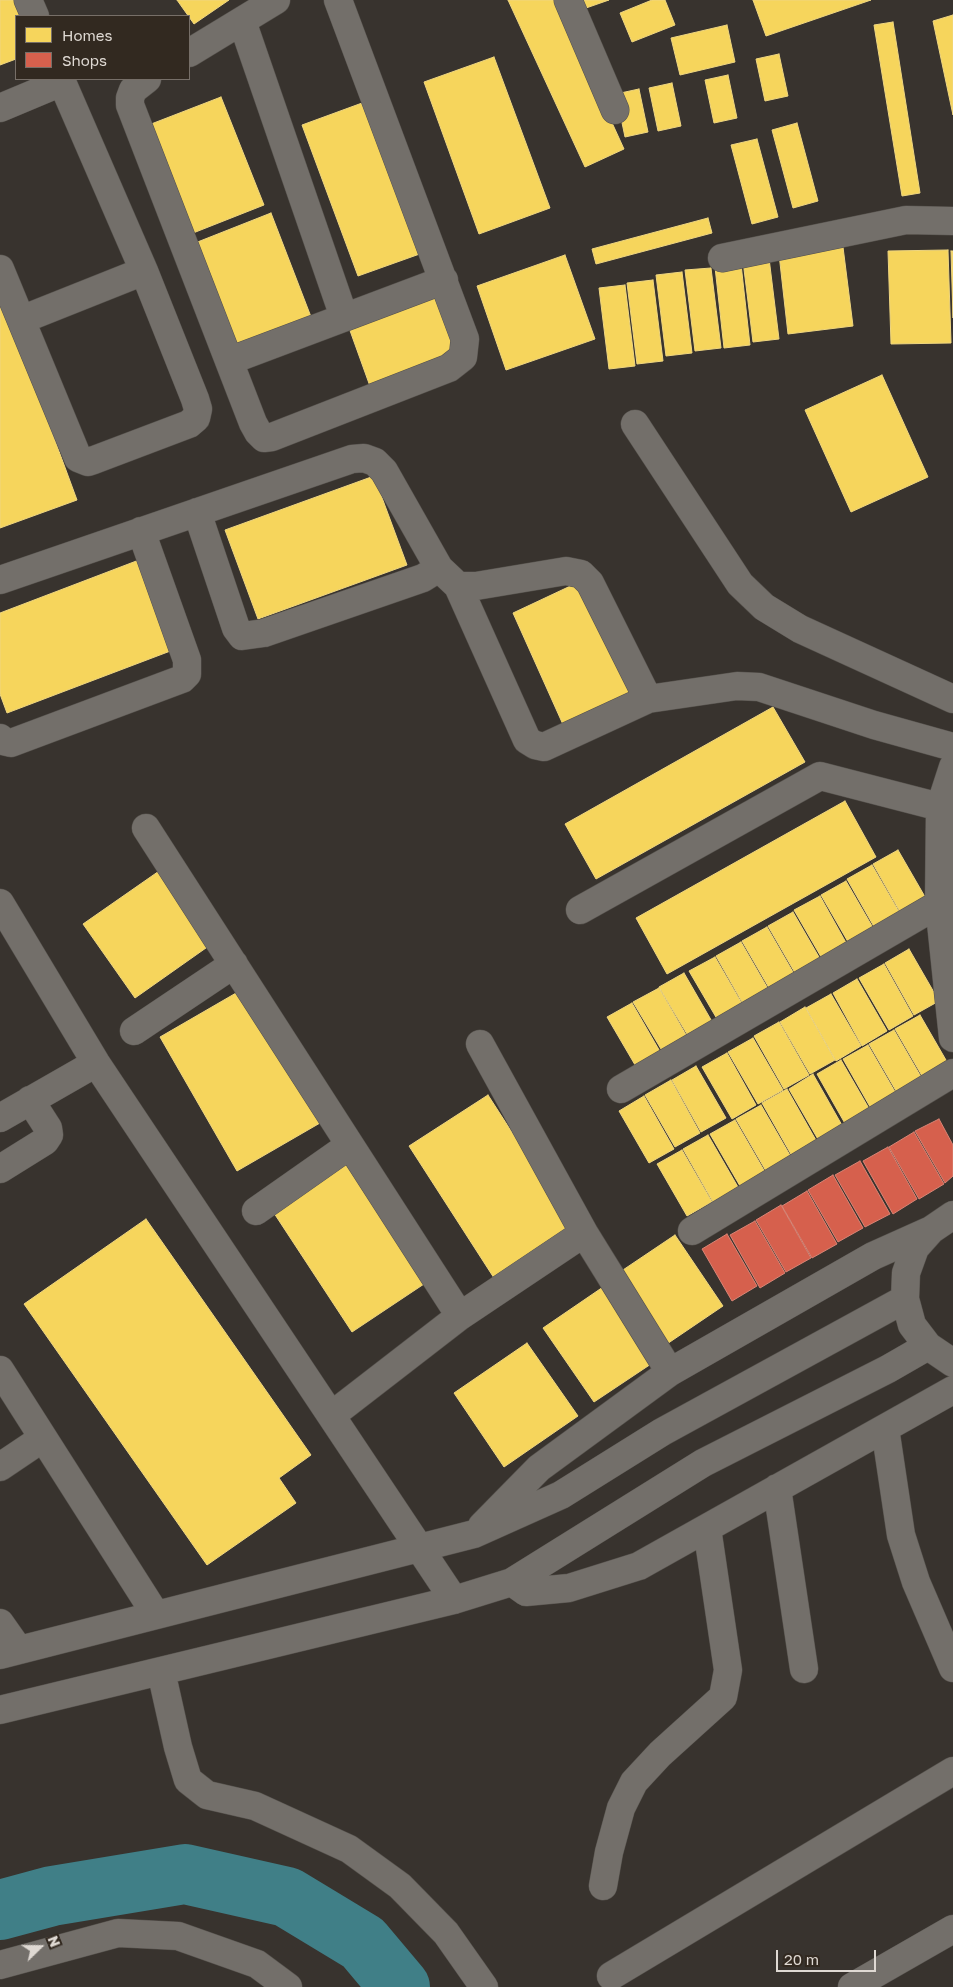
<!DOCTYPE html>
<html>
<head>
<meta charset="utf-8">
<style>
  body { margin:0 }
  #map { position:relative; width:953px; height:1987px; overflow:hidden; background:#38332e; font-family:"Golos Text",sans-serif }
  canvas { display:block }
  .legend { position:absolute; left:15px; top:15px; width:175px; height:65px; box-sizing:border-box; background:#322920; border:1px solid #776f68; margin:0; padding:6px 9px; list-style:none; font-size:15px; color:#dfd9d3 }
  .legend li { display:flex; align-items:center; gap:10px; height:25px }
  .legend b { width:25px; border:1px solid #776f68 }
  .north { position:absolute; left:15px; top:1922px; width:50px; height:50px; -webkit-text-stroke:4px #322920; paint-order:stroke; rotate:68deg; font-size:14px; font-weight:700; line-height:20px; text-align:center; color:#dfd9d3 }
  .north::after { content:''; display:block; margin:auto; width:18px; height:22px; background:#dfd9d3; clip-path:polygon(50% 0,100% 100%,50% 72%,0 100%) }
  .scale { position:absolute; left:776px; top:1950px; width:100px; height:22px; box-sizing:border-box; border:2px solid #dfd9d3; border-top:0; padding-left:6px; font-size:15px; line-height:18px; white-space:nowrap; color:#dfd9d3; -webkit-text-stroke:4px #322920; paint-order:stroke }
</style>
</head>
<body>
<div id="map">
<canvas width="953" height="1987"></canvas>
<ul class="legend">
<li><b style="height:14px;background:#f6d55c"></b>Homes</li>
<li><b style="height:14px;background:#d6604d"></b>Shops</li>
</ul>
<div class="north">N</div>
<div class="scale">20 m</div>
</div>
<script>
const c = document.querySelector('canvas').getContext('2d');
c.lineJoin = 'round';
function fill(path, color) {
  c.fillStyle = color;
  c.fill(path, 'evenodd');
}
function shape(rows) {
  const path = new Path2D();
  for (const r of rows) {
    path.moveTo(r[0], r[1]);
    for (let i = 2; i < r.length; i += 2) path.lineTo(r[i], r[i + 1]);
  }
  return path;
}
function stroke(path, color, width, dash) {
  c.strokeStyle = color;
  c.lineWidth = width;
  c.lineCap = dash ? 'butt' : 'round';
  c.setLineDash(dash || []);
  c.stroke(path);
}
const homes = shape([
  [0,0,20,0,25,16,16,16,16,59,0,65,0,0],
  [177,0,229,0,194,24,177,0],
  [508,0,556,0,624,149,585,167,508,0],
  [583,0,609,0,586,8,583,0],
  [652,0,665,0,675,25,632,42,620,13,652,0],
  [753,0,871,0,766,36,753,0],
  [953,15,953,115,933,21,953,15],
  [893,22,920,193,902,196,874,25,893,22],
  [727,25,735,62,680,75,671,38,727,25],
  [779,54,788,96,765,101,756,59,779,54],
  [494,57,550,208,479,234,424,82,494,57],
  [728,75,737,118,714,123,705,80,728,75],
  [672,83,681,126,658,131,649,88,672,83],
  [639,89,648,132,625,137,616,94,639,89],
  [221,97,264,205,188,235,146,126,221,97],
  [373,99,428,251,358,276,302,125,373,99],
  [797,123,818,201,793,208,772,130,797,123],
  [757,139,778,217,752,224,731,145,757,139],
  [271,213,313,322,237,351,195,243,271,213],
  [708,218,712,233,596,264,592,249,708,218],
  [843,247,853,326,788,334,779,254,843,247],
  [948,250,951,343,891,344,888,251,948,250],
  [951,251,953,251,953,318,951,251],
  [565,255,595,339,506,370,477,286,565,255],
  [769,258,779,339,753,342,743,261,769,258],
  [741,264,750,345,724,348,715,267,741,264],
  [711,268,721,348,695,351,685,270,711,268],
  [682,272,692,353,666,356,656,275,682,272],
  [653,280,663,361,637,364,627,283,653,280],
  [625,285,635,366,609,369,599,288,625,285],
  [0,291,77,500,0,528,0,291],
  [434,294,457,357,371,389,348,325,434,294],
  [882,375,928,477,851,512,805,410,882,375],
  [374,476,407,565,258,619,225,530,374,476],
  [139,560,173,650,7,713,0,694,0,613,139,560],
  [579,582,632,698,565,729,513,613,579,582],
  [773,707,805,762,596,879,565,824,773,707],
  [845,801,876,857,667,974,636,918,845,801],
  [898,850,928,902,903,917,873,864,898,850],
  [872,865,902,917,877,932,847,879,872,865],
  [162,869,213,943,135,998,83,924,162,869],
  [846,881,876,933,851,947,821,895,846,881],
  [820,896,849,948,824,962,794,910,820,896],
  [793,912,823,964,798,978,768,926,793,912],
  [767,927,797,979,772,993,742,941,767,927],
  [741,942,771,994,746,1009,716,956,741,942],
  [909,949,939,1001,914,1015,885,963,909,949],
  [715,957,745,1009,720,1024,689,971,715,957],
  [884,964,913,1016,889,1030,859,978,884,964],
  [684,973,714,1025,690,1039,659,987,684,973],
  [857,979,887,1031,862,1046,833,993,857,979],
  [659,988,689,1040,664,1054,633,1002,659,988],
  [243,989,320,1123,237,1171,160,1037,243,989],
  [831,994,861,1046,836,1061,806,1008,831,994],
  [632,1003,662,1055,638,1070,607,1017,632,1003],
  [805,1007,835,1060,810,1074,780,1022,805,1007],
  [920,1015,950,1067,925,1081,895,1029,920,1015],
  [779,1022,809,1075,784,1089,754,1036,779,1022],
  [894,1030,924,1082,899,1096,869,1044,894,1030],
  [753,1038,783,1090,758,1104,728,1052,753,1038],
  [868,1045,898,1097,873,1112,843,1059,868,1045],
  [727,1053,756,1105,732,1119,702,1067,727,1053],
  [841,1060,871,1112,847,1127,817,1074,841,1060],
  [696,1066,726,1118,701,1132,672,1080,696,1066],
  [813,1074,843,1127,819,1141,789,1089,813,1074],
  [671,1080,700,1133,675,1147,645,1095,671,1080],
  [787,1089,817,1142,792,1156,762,1103,787,1089],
  [488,1095,573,1227,494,1278,409,1146,488,1095],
  [644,1096,674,1149,649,1163,619,1111,644,1096],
  [761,1105,791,1157,766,1171,736,1119,761,1105],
  [735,1120,765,1172,740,1186,710,1134,735,1120],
  [708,1135,738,1187,713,1202,683,1149,708,1135],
  [682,1150,712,1202,687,1216,657,1164,682,1150],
  [347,1156,430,1280,352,1332,270,1207,347,1156],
  [146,1219,311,1455,279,1478,296,1503,207,1565,24,1304,146,1219],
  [675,1235,723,1306,661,1348,614,1276,675,1235],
  [606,1285,657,1360,594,1402,543,1328,606,1285],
  [527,1343,578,1416,504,1467,454,1393,527,1343]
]);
fill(homes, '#f6d55c');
stroke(homes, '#efd680', 1);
const shops = shape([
  [939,1119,953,1145,953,1176,945,1183,915,1131,939,1119],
  [914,1132,944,1184,919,1199,889,1147,914,1132],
  [888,1147,917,1199,893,1214,863,1161,888,1147],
  [860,1161,890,1214,865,1227,835,1175,860,1161],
  [833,1175,863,1228,838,1242,808,1190,833,1175],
  [807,1191,837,1244,812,1258,782,1206,807,1191],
  [781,1205,811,1258,786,1272,756,1220,781,1205],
  [755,1221,785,1273,760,1288,730,1235,755,1221],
  [727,1234,757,1286,732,1301,702,1249,727,1234]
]);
fill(shops, '#d6604d');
stroke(shops, '#d98475', 1);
stroke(shape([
  [0,1910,52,1896,185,1874,287,1897,363,1943,400,1987]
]), '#407f87', 60);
const minor = shape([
  [28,0,35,16],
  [568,0,615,110],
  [242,21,344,317],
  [189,53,276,0],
  [147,79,133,90,130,98,130,105,253,423,258,432,264,438,272,437,449,368,463,357,465,339,338,0],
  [0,108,62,82,61,79],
  [722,258,906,220,953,221],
  [0,269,78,458,88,462,94,460,189,424,196,418,198,409,195,399,144,271,62,82],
  [21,320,144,271],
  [229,361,444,280],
  [635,424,740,584,764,607,800,629,953,699],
  [197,512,236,628,242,636,264,633,423,578,439,568],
  [0,580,352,459,364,458,375,462,384,471,439,568,458,586,476,586,566,571,581,574,590,583,648,699,737,686,759,687,874,725,953,747],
  [458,586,527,740,535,745,544,747,648,699],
  [0,738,3,741,11,743,182,679,187,674,187,660,141,531],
  [953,767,940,807,939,904,953,1038],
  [146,828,460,1316],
  [0,903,96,1063,454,1600],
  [580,910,820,776,940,807],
  [134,1031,234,964],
  [480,1044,584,1233,670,1372],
  [621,1089,939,904],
  [0,1118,96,1063],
  [0,1169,45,1141,49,1135,48,1128,30,1100],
  [256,1211,350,1145],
  [953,1215,931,1230,915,1248,906,1273,905,1299,912,1325,928,1346,953,1363],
  [692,1231,953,1073],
  [0,1370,156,1615],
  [332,1415,460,1316,584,1233],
  [885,1428,901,1535,916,1582,953,1668],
  [0,1467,43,1438],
  [777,1488,804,1669],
  [482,1526,539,1468,670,1372,873,1256,931,1230],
  [512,1582,526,1592,569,1588,639,1566,953,1390],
  [0,1623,19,1650],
  [0,1655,474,1534,561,1495,662,1432,905,1299],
  [161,1671,178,1747,188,1780,207,1795,255,1806,349,1849,400,1886,446,1933,484,1987],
  [0,1710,454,1600,512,1582,703,1463,888,1369,928,1346],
  [603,1886,609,1852,621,1808,634,1782,660,1754,723,1697,728,1670,707,1528],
  [0,1965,118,1933,178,1936,257,1964,288,1987],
  [611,1976,953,1771],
  [852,1987,953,1929]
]);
stroke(minor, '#55514c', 29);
stroke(minor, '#736f6a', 28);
</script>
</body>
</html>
